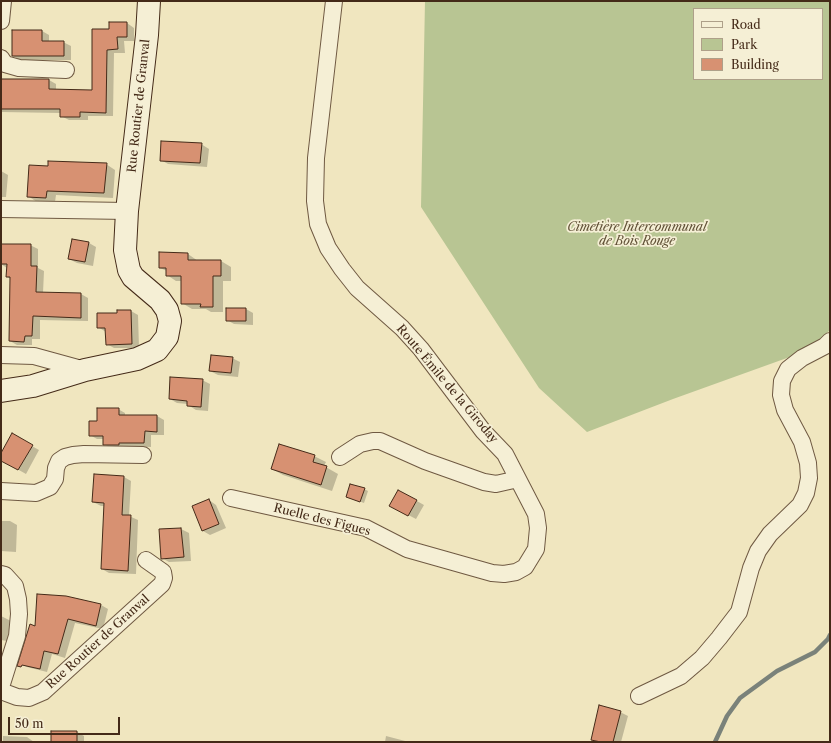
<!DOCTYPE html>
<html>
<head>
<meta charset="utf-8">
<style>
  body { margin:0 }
  #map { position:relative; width:831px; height:743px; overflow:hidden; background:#f0e6bf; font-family:"Libre Caslon Text",serif }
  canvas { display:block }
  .frame { position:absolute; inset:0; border:2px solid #442a18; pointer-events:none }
  .legend { position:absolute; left:693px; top:8px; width:130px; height:72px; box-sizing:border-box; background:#f5efd5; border:1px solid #aea089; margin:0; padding:5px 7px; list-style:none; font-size:12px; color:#442a18 }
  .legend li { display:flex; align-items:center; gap:8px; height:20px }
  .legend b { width:20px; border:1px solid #aea089 }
  .scale { position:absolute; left:8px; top:717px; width:112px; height:18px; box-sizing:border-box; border:2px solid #442a18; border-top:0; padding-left:5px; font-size:12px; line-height:14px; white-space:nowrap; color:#442a18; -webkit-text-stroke:3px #f5efd5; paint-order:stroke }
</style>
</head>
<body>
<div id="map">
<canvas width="831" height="743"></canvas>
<div class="frame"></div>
<ul class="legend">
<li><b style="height:5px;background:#f5efd5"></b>Road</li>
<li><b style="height:11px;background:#b8c593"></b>Park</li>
<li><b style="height:11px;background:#d79172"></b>Building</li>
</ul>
<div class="scale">50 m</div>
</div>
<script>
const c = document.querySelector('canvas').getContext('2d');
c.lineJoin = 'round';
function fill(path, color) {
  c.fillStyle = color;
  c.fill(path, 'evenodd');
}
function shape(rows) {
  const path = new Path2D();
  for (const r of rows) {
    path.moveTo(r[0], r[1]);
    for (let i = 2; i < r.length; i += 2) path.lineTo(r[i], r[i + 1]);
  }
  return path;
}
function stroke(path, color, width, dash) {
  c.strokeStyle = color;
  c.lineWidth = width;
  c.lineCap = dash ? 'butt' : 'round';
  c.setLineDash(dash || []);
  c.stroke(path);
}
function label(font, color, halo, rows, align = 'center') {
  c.font = font + ' "Libre Caslon Text",serif';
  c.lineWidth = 3.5;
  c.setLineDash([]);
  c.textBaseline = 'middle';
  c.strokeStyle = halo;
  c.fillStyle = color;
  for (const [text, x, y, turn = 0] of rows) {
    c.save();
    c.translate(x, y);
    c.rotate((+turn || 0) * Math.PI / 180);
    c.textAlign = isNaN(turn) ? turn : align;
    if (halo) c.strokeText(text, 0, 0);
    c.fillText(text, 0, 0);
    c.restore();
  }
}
fill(shape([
  [425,1,830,1,830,330,818,341,798,354,673,399,587,432,539,388,421,207],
  [694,9,822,9,822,79,694,79]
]), '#b8c593');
fill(shape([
  [127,23,134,28,134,41,124,41,125,53,114,53,113,116,88,116,88,120,69,120,61,116,61,113,1,112,1,80,49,80,56,84,56,91,93,91,110,30],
  [42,31,49,35,49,42,63,42,71,46,71,60,20,60,13,56],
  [201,144,209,149,207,167,168,164,161,160],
  [106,164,115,170,113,198,56,195,55,202,37,202,28,196,49,167],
  [1,171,8,175,6,197,1,197],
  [89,243,96,247,93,266,77,263,69,259],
  [1,245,30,245,38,249,38,268,44,271,43,293,81,294,88,298,88,321,40,320,40,339,32,339,32,345,17,345,10,341,11,279,7,277,7,268,1,264],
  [188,254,198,261,221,261,231,267,231,281,223,281,223,312,211,312,206,309,192,309,182,303,182,281,176,281,167,275,167,271,160,268],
  [246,309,253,313,253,325,234,324,227,320],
  [131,311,138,315,139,348,114,348,107,344,106,332,98,327,118,314],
  [232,358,240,362,238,377,218,375,210,371],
  [202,380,210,384,208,411,196,410,188,405,188,404,177,403,170,399],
  [118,409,125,413,125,416,157,416,164,420,164,435,151,435,151,447,125,446,125,449,111,448,104,444,104,439,97,439,90,435,98,422],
  [12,435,39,450,26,474,1,460,1,455],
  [314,456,326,462,324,466,338,474,332,491,283,475,272,469],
  [124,477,131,481,129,516,138,520,136,574,109,573,102,569,105,506,101,506,93,502],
  [364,489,368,491,364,503,350,498],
  [399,491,424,505,416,519,391,506],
  [209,500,216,505,226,528,210,535,203,531],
  [1,521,10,521,17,525,16,552,1,551],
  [181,529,189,533,191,561,169,562,162,558,160,530],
  [101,605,108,609,103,629,75,623,65,658,52,654,47,672,27,667,19,663,36,627],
  [1,616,11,621,7,641,1,640],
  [620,712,628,716,621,742,597,742,592,739],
  [77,732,84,736,84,742,52,742],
  [3,736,27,737,34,742,3,742],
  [386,736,409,742,385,742]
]), '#0003');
stroke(shape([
  [715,742,727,716,740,698,777,671,815,652,828,639,830,635]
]), '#7a827a', 4.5);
const building = shape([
  [109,22,127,22,127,37,117,37,118,49,107,50,106,113,80,112,80,117,60,117,60,109,1,109,1,79,49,79,49,89,92,90,92,29,109,29,109,22],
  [12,30,42,30,42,41,64,41,64,56,12,56,12,30],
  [161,141,202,143,200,163,160,161,161,141],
  [48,161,107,163,104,193,47,191,46,198,27,197,29,165,48,166,48,161],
  [72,239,89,242,85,262,68,259,72,239],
  [1,244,31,244,31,266,37,266,36,292,81,293,81,318,33,316,32,336,25,336,24,342,9,341,10,277,6,277,7,264,1,264,1,244],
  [159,252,188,253,188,260,221,260,221,276,213,276,213,307,200,307,201,304,181,304,181,276,166,276,166,268,159,268,159,252],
  [226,308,246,308,246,321,226,321,226,308],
  [117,310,131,310,132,344,106,345,105,328,97,328,97,313,117,313,117,310],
  [211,355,233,357,231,373,209,371,211,355],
  [170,377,203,379,201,407,187,406,187,401,169,399,170,377],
  [97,408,119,408,119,415,157,415,157,432,145,431,144,443,119,443,119,445,103,445,103,436,89,436,89,421,97,421,97,408],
  [12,433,33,445,18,470,1,461,1,453,12,433],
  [279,444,315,455,313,462,327,466,321,485,271,469,279,444],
  [94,474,124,476,122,515,131,515,128,571,101,569,104,503,92,502,94,474],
  [350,484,365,488,360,502,346,497,350,484],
  [398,490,417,500,408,516,389,506,398,490],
  [209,499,219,524,202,531,192,506,209,499],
  [181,528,184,557,161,559,159,529,181,528],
  [37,594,66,596,101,604,96,626,68,619,58,654,44,651,40,669,22,665,21,667,17,666,30,624,35,626,37,594],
  [599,705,621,711,613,742,601,742,591,740,599,705],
  [51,731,77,731,77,742,51,742,51,731]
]);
fill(building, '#d79172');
stroke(building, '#442a18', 1);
const street = shape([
  [1,21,3,1],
  [1,58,5,64,19,68,66,70],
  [1,209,127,211],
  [1,355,34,356,85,370],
  [340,457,360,444,373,441,380,441,425,461,484,482,496,484,518,479],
  [1,491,36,493,50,487,55,479,56,468,59,461,65,457,73,455,84,454,143,455],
  [231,498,366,528,407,549,492,573,504,574,516,572,525,567,536,549,538,528,536,514,505,454,483,431,421,349,402,328,357,288,342,269,328,248,318,224,315,201,316,158,334,1],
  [1,574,5,575,15,586,18,599,19,614,17,636,1,687],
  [1,691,17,697,29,698,43,692,162,584,164,578,163,572,146,560],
  [639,696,681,676,702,658,719,638,739,612,751,568,758,551,770,534,800,505,806,493,809,478,808,463,802,442,785,410,781,395,782,381,788,369,802,358,825,346,830,341]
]);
const secondary = shape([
  [1,391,33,386,85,370,137,359,157,350,167,337,170,321,167,310,160,300,133,277,129,270,125,250,127,211,147,35,149,1]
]);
stroke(street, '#6f5942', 18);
stroke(secondary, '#442a18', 24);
stroke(street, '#f5efd5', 16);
stroke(secondary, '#f5efd5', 22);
label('12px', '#442a18', '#f5efd5', [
  ["Rue Routier de Granval",139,106,-84],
  ["Route Émile de la Giroday",447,384,50],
  ["Ruelle des Figues",322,520,14],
  ["Rue Routier de Granval",98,642,-42]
]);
label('italic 12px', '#615137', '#f5efd5', [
  ["Cimetière Intercommunal",637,228],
  ["de Bois Rouge",637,242]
]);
</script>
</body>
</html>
